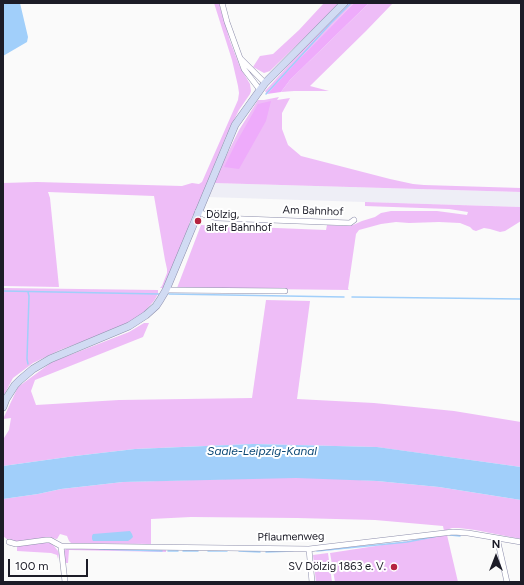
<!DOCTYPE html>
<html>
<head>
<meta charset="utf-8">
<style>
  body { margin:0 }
  #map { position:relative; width:524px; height:585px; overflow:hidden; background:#fafafa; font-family:Figtree,sans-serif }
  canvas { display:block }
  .frame { position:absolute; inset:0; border:4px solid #1c1c27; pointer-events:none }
  .north { position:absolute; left:476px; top:537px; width:40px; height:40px; -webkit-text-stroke:3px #fff; paint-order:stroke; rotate:0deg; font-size:11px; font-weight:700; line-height:16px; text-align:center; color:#1c1c27 }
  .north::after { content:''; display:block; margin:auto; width:14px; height:18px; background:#1c1c27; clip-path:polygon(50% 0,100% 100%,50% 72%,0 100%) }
  .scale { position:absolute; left:8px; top:559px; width:80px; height:18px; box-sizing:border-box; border:2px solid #1c1c27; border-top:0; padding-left:5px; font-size:12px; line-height:14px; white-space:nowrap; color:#1c1c27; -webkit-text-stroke:3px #fff; paint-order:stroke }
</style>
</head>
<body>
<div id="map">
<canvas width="524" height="585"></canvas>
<div class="frame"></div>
<div class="north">N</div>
<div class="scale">100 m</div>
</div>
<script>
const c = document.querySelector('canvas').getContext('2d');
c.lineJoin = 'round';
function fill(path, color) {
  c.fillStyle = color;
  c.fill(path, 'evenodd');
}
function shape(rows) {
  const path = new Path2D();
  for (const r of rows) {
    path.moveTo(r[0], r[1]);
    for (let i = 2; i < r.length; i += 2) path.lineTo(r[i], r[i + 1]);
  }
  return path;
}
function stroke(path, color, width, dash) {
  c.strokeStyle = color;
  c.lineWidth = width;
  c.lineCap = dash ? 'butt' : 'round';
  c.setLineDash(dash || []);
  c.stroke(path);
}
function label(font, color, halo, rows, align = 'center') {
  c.font = font + ' Figtree,sans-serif';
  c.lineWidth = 4;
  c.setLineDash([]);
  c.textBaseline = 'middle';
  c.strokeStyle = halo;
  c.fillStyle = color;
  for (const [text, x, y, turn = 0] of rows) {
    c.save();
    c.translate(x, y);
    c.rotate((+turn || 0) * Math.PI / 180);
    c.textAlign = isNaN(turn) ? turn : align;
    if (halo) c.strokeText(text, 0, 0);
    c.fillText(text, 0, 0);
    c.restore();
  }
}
fill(shape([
  [213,183,521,192,521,207,207,197,202,195,204,189,210,190]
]), '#eeeef6');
fill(shape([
  [214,3,219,3,230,41,240,67,250,84,251,91,250,94,239,110,226,136,194,215,193,215,189,224,190,226,163,288,160,288,162,286,167,273,167,269,165,260,154,196,48,192,50,198,59,287,3,286,3,183,37,182,182,186,192,183,199,184,202,182,231,116,238,100,239,93,238,86,232,60],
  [324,3,340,3,270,71,264,73,253,67,260,56,273,54,299,30],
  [348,3,354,3,296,62,267,94,265,91,325,25],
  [369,3,393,3,366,31,310,86,329,91,294,91,281,92,290,80],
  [279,97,277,100,290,98,282,113,282,129,288,145,301,156,390,179,413,184,424,185,521,188,521,192,213,183,239,130,258,100,264,100],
  [365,202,521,207,521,221,505,231,500,232,490,229,484,228,476,231,473,230,470,227,460,223,439,222,409,223,396,222,381,224,359,230,356,234,348,289,349,290,177,288,201,225,326,230,327,225,342,226,353,225,362,221,375,217,381,213,391,211,437,211,467,215,468,212,449,209,365,206],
  [3,288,158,290,158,294,154,301,144,312,130,322,108,332,60,350,33,363,13,378,3,397],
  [266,300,310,301,297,399,374,403,454,411,521,422,521,467,376,447,253,444,135,449,75,456,3,466,3,438,4,438,9,430,11,418,3,419,18,387,52,362,129,332,144,323,149,323,143,337,35,380,31,391,36,405,119,400,252,398],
  [261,478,325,478,377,481,439,487,521,500,521,539,475,530,459,528,452,528,444,531,443,526,375,520,297,518,191,517,151,519,151,544,71,543,69,541,67,536,60,534,57,539,51,538,14,542,8,540,3,536,3,499,38,494,61,489,123,482],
  [447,535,458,582,335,582,330,553],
  [49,542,54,546,58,551,59,554,58,559,57,555,51,553,17,551,17,546],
  [68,547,166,549,166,552,69,550,68,563,64,563,64,551],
  [328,553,332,582,316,582,313,555]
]), '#eebdf7');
fill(shape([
  [354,3,369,3,290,80,281,92,267,94,296,62],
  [271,101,266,121,239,169,224,167,236,143,258,104]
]), '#eeabfb');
fill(shape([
  [3,3,20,3,28,37,27,42,3,56],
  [253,444,377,447,521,467,521,500,439,487,377,481,296,478,123,482,61,489,38,494,3,499,3,466,75,456,135,449],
  [130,531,132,534,133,537,131,539,128,541,93,541,92,539,92,536,93,534]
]), '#a1cffa');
stroke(shape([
  [266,94,331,23,351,3],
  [3,291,159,294],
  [28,292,29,296,27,359,28,364],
  [169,294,344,297],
  [352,297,521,299],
  [450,535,460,536],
  [100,549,162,551],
  [168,551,178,551],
  [183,551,198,551],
  [208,551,227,551],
  [239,551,260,552],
  [317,551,407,542,438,536],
  [266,552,293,551]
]), '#a1cffa', 1.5);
const street = shape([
  [222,3,227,22,244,69,260,90],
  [241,59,265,83],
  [198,211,205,215,218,218,350,223,354,220],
  [166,290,285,291],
  [497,538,507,582],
  [9,542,16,544,46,540,50,540,61,546,309,549,453,532,468,533,521,542],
  [61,546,65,582],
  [309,549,312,582]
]);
const secondary = shape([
  [3,407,6,399,15,385,20,380,33,369,50,359,129,326,146,315,156,306,160,300,166,290,235,125,265,83,344,3]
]);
stroke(street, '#8e8fac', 6);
stroke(secondary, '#8e8fac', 8);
stroke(street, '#fff', 5);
stroke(secondary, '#d1dbf3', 7);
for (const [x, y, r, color] of [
  [198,221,4,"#b52340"],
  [394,567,4,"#b52340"]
]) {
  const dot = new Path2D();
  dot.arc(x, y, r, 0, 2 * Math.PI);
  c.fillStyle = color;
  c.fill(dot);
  stroke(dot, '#fff', 1.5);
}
label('11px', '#1c1c27', '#fff', [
  ["Am Bahnhof",313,211,2],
  ["Pflaumenweg",291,537,-1]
]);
label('11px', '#1c1c27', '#fff', [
  ["Dölzig,",206,215],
  ["alter Bahnhof",206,228],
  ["SV Dölzig 1863 e. V.",386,567,"right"]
], 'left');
label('italic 12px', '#0b4875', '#fff', [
  ["Saale-Leipzig-Kanal",262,451]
]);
</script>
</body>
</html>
